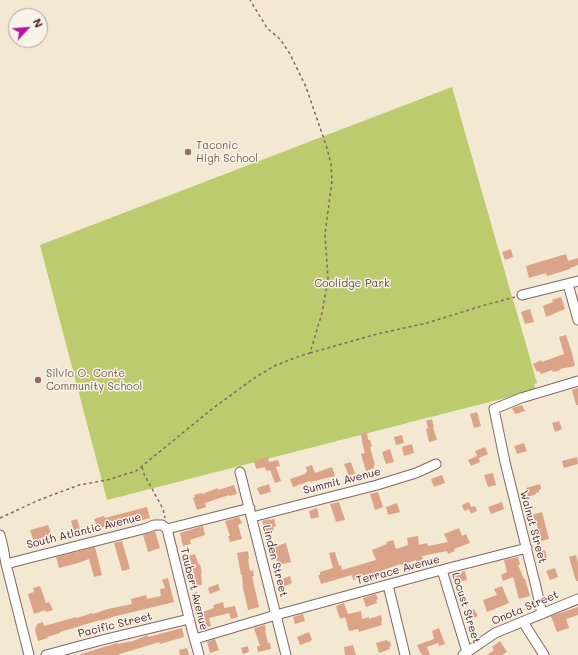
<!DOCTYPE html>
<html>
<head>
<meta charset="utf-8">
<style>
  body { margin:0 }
  #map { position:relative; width:578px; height:655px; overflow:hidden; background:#f3e8d1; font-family:Mali,sans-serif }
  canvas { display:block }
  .north { position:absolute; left:8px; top:8px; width:40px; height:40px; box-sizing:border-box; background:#f7f3e8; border:1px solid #b29e9c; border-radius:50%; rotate:64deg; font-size:11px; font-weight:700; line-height:16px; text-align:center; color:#4a1f2b }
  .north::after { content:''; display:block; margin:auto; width:14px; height:18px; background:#b5179e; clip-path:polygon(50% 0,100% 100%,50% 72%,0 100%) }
</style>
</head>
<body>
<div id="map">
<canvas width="578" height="655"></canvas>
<div class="north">N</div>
</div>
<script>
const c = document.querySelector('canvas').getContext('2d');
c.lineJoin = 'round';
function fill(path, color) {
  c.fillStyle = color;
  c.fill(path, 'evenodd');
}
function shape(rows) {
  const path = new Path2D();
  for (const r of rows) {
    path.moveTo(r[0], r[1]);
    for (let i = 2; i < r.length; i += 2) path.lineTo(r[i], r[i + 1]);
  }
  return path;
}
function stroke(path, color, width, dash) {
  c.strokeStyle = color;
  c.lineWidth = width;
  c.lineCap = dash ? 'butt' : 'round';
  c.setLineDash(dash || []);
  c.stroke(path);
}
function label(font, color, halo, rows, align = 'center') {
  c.font = font + ' Mali,sans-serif';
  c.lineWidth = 3;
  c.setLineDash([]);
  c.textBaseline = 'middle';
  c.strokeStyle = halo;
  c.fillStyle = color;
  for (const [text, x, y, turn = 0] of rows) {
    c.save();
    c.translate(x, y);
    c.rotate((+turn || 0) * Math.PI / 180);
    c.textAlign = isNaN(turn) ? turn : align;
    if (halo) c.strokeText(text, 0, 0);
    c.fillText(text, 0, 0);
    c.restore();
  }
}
fill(shape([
  [452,87,510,290,515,306,537,383,534,384,536,390,107,500,40,245]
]), '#bbcb6e');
fill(shape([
  [511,249,513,257,505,260,502,252],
  [566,254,568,261,578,258,578,265,570,268,570,269,547,276,546,273,529,278,526,266],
  [561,297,565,309,546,317,543,306,553,302,552,300],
  [530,309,534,322,525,324,521,312],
  [566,335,572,353,575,366,560,369,561,370,553,372,552,370,541,374,539,371,537,372,533,364,541,360,542,362,564,354,559,337],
  [578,388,578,405,576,405,572,390],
  [522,405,525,411,515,414,512,408],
  [477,412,481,426,474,428,470,414],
  [432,419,434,427,428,428,426,421],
  [559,421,562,429,555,432,552,423],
  [433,427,437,440,429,442,426,429],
  [367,432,368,440,370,440,372,446,370,447,375,465,374,465,374,468,366,471,361,454,365,453,362,442,361,434],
  [402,435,404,443,396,445,394,437],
  [524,443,527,451,517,454,514,446],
  [412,444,414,453,404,456,402,447],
  [485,447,488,454,479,458,480,462,471,466,468,460,477,456,475,451],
  [390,449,394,462,386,464,382,452],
  [268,457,269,462,278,460,280,466,276,467,281,481,275,483,270,470,266,471,265,467,256,469,254,461],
  [577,457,578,464,564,468,562,461],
  [351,462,355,474,349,476,344,464],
  [312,465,315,473,332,467,335,476,310,482,310,481,293,487,290,479,305,474,305,473,307,472,306,467],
  [493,473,496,485,488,487,484,475],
  [442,475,445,483,434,487,431,479],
  [269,484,271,492,260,495,257,488],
  [540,484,541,489,539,490,539,492,536,493,536,494,528,497,526,488],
  [234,485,237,494,229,496,229,495,205,503,206,507,197,510,193,498,195,497,194,495,201,493,202,494,218,488,218,490],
  [378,492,383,507,375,510,370,494],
  [339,502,345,520,336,522,330,504],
  [469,502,471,507,475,506,477,511,471,514,469,509,464,511,462,505],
  [502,502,504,509,491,514,488,507],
  [397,503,400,512,388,515,386,507],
  [147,507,150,518,113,528,111,524,98,529,94,519,104,516,105,518],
  [317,508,319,517,311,519,309,511],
  [542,512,549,539,541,541,536,521,534,522,532,515],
  [239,517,242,523,238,525,242,539,230,542,228,536,230,536,225,521],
  [77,519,81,532,75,534,71,521],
  [269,519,269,520,274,519,276,526,273,527,274,531,266,534,262,521],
  [48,525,52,536,34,542,30,530],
  [203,526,205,535,190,540,191,544,183,546,180,533],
  [459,528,462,536,466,534,470,543,454,549,455,551,448,554,447,551,422,556,423,559,416,562,416,560,401,565,400,564,381,571,361,576,361,578,353,580,352,575,321,584,318,575,320,575,320,572,333,568,329,553,335,552,339,566,341,565,342,570,376,560,372,550,387,544,386,542,393,540,396,549,408,545,407,538,418,536,419,545,427,543,428,546,448,542,444,534],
  [155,531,160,548,148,552,143,535],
  [122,541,130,569,122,571,114,543],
  [286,543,291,562,278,565,273,547],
  [95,547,102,575,94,577,89,559,78,563,59,568,56,557],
  [545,550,547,558,541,560,539,552],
  [248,551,249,559,248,559,250,571,253,570,254,576,252,576,259,607,248,610,243,588,242,575,241,575,237,553],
  [195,554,199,565,200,564,202,573,201,573,202,585,193,586,192,578,195,577,191,563,188,556],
  [576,555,578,563,578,581,576,581,569,557],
  [518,557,520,564,518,565,524,579,525,579,530,596,519,599,513,577,503,581,501,575,507,572,504,560],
  [555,568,558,577,550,580,546,571],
  [465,571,467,580,454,583,452,575],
  [290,576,292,583,283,587,280,580],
  [168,578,174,602,116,616,100,621,100,620,60,632,60,633,47,637,48,638,38,641,35,630,37,624,43,622,44,626,76,617,77,618,92,613,93,614,108,609,132,604,131,599,146,595,147,599,161,596,160,589,165,588,162,580],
  [218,584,220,590,210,594,208,588],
  [40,586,46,603,49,602,53,610,46,612,45,610,34,614,28,594,34,592,33,588],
  [502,586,509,603,487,612,483,600,497,595,494,589],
  [197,592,203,612,214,608,213,605,223,602,224,608,235,606,238,617,231,619,229,613,209,618,211,626,200,629,191,594],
  [376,594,378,599,376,600,377,603,366,607,363,598],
  [344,603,348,614,361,611,362,619,369,617,369,619,381,615,382,621,381,622,382,625,359,632,358,629,349,631,345,617,340,619,336,606],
  [578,607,578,615,566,619,569,628,557,632,551,616],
  [474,609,478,616,470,620,467,613],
  [303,614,305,621,295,624,293,617],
  [265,625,266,630,265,631,268,643,270,643,271,649,258,652,257,646,260,646,254,628],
  [182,628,184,637,160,644,159,642,117,655,81,655,81,654,117,643,118,644,133,641,148,635,148,637],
  [439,628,445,644,439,646,438,643,427,647,430,655,422,655,422,653,421,654,417,645,434,639,432,631],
  [309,632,312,640,311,640,311,641,300,645,297,637],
  [215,639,219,650,210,653,207,642],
  [387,640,388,642,390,641,391,646,389,647,390,649,379,653,376,643],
  [500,641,507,652,502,655,487,655,494,650,492,647],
  [353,645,356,655,345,655,344,647],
  [248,646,249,652,243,654,241,648],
  [187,648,189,655,180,655,179,650]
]), '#dba388');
const minor = shape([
  [568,284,578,320],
  [522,295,578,281],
  [240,472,286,655],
  [252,517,377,485,416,473,436,464],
  [167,529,192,630,199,655],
  [167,529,250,508],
  [0,535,3,547,6,564,29,655],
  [6,564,147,528,154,525,162,525,167,529],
  [442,570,467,652],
  [388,585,405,655],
  [542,614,536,587,505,462,494,409,521,398,578,381],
  [523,622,544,655],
  [195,639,276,615,445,569,527,548],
  [46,655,102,640,189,619],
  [463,655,495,633,578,599]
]);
stroke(minor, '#856565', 11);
stroke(shape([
  [310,353,377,334,427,323,485,305,515,297],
  [142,467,144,474,163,509,165,518],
  [0,518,39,500,79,485,107,480,136,471,212,409,253,379,274,366,300,356,310,353,322,313,328,278,325,234,332,181,331,164,327,148,306,87,290,54,280,39,267,28,250,0]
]), '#856565', 1.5, [3, 3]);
stroke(minor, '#fff', 9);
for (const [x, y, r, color] of [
  [188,152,4,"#8d6e63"],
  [38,380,4,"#8d6e63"]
]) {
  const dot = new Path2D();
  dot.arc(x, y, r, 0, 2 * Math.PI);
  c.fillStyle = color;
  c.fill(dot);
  stroke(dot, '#f7f3e8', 1.5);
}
label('11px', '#785e54', '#f7f3e8', [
  ["Taconic",196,146],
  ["High School",196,159],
  ["Silvio O. Conte",46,374],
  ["Community School",46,387]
], 'left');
label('11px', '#664a3c', '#f7f3e8', [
  ["Coolidge Park",352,284]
]);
label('11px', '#4a1f2b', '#f7f3e8', [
  ["Summit Avenue",342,481,-14],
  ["Walnut Street",533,527,75],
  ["South Atlantic Avenue",84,531,-14],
  ["Linden Street",275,561,76],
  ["Terrace Avenue",398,570,-15],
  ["Taubert Avenue",194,589,76],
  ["Locust Street",466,608,73],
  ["Onota Street",525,608,-23],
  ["Pacific Street",115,625,-14]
]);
</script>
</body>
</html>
